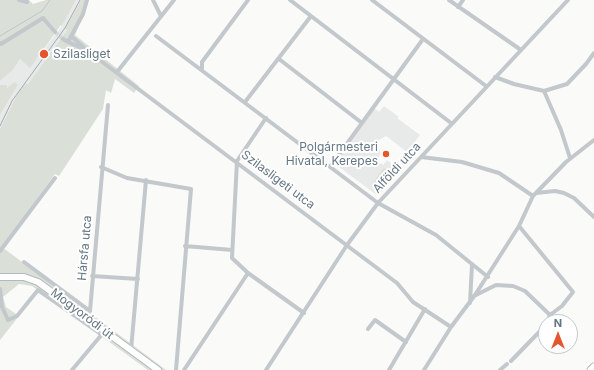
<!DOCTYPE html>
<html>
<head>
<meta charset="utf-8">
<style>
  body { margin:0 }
  #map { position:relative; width:594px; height:370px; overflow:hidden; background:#fafaf8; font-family:Inter,sans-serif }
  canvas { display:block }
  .north { position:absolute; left:538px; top:314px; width:40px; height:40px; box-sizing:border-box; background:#fff; border:1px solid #c1c8cd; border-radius:50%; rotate:0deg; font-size:11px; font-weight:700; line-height:16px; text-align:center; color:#657683 }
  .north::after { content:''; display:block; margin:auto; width:14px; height:18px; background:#e4572e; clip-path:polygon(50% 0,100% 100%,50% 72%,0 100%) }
</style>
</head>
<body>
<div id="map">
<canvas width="594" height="370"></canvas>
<div class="north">N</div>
</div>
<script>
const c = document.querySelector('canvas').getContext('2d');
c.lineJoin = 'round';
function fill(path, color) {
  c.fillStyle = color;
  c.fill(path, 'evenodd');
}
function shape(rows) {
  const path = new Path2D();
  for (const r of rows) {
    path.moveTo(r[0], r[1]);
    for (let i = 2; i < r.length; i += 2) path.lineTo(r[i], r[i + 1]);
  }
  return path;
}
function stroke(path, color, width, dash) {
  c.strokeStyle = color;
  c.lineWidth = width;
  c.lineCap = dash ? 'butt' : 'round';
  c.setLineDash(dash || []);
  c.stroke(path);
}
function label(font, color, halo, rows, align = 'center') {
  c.font = font + ' Inter,sans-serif';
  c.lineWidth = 4;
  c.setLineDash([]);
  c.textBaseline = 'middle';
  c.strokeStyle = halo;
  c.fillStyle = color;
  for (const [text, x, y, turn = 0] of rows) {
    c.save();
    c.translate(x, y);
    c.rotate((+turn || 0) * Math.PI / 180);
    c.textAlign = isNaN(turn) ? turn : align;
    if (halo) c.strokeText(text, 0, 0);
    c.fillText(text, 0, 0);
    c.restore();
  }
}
fill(shape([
  [76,0,81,0,65,29,67,30,28,84,26,83,19,91,0,129,0,115,18,85,7,88,6,85,0,85,0,81,13,70,20,59,30,67,62,26],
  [384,106,399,117,397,118,420,135,407,152,386,136,379,140,378,149,381,152,377,161,383,165,387,160,398,169,378,196,335,164,374,108,379,112]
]), '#e8e9e9');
fill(shape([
  [0,0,29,0,33,4,46,0,76,0,62,26,61,25,30,68,20,59,13,70,0,81],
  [81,0,89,0,75,35,139,86,134,93,115,79,111,93,106,90,103,109,59,176,55,174,2,247,166,370,148,370,32,286,19,284,3,297,6,307,19,316,0,340,0,129,19,91,26,83,28,84,67,30,65,29],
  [15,82,18,85,0,115,0,85,7,85,7,88],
  [384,168,392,174,379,190,372,184]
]), '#dadfd7');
stroke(shape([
  [0,36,42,11,50,0]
]), '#bbc7cb', 1);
stroke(shape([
  [55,32,63,39]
]), '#d5d9db', 4, [4, 2]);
const secondary = shape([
  [0,277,24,277,38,282,158,370]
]);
const primary = shape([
  [591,370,594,367]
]);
stroke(secondary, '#b3babf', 8);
stroke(primary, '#b5babe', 9);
stroke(shape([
  [19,0,27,2],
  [153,0,161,16],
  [290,0,451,123],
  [372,0,486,86],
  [449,0,521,50],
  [458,7,463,0],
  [71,36,89,52,397,283,413,302,451,327],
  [156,36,378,203,436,235,488,277],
  [63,39,68,42,83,14,87,0],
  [68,42,84,49],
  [0,43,1,44,43,18,55,32],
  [279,59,362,123],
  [202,69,202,62,248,0],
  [117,72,174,0],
  [495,77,514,84,544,91,561,130,570,158],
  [544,91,567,84,586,64,594,53],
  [245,102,311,16],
  [266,118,237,161,232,258,248,273,304,313],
  [421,157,462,162,499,173,533,196],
  [101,167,127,178,191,189,176,370],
  [330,167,423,39],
  [536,193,555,191,564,193,574,198,594,217],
  [519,226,573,292,562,306,550,315,547,322],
  [185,246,232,250],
  [0,251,55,178],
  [24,262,90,311],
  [92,276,138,279],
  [0,289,2,307,8,320,17,316,38,290,101,334],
  [476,295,496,285,513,286,525,291,550,315],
  [470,303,472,264],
  [90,311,108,105],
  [368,329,375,320,406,342],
  [131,350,146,180],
  [511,361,546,325],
  [72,370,103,333],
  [184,370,248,273],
  [266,370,347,245,378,203,568,0],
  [389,370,425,309],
  [424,370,451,327,475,295,519,226,533,196,566,162,594,140],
  [500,370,507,364]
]), '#c3c8cc', 4);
stroke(secondary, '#fff', 6);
stroke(primary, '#fff', 7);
stroke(shape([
  [0,126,12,101,65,28,80,0]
]), '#a2aab0', 1);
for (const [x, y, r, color] of [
  [44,54,5,"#e4572e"],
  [386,154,4,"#e4572e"]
]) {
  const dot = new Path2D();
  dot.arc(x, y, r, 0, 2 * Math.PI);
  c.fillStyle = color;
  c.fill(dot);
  stroke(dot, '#fff', 1.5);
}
label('12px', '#657683', '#fff', [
  ["Szilasliget",53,54],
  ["Polgármesteri",378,147,"right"],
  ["Hivatal, Kerepes",378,161,"right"]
], 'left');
label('12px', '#657683', '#fff', [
  ["Alföldi utca",397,168,-47],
  ["Szilasligeti utca",278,180,37],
  ["Hársfa utca",85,248,-85],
  ["Mogyoródi út",82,314,37]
]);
</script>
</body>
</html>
